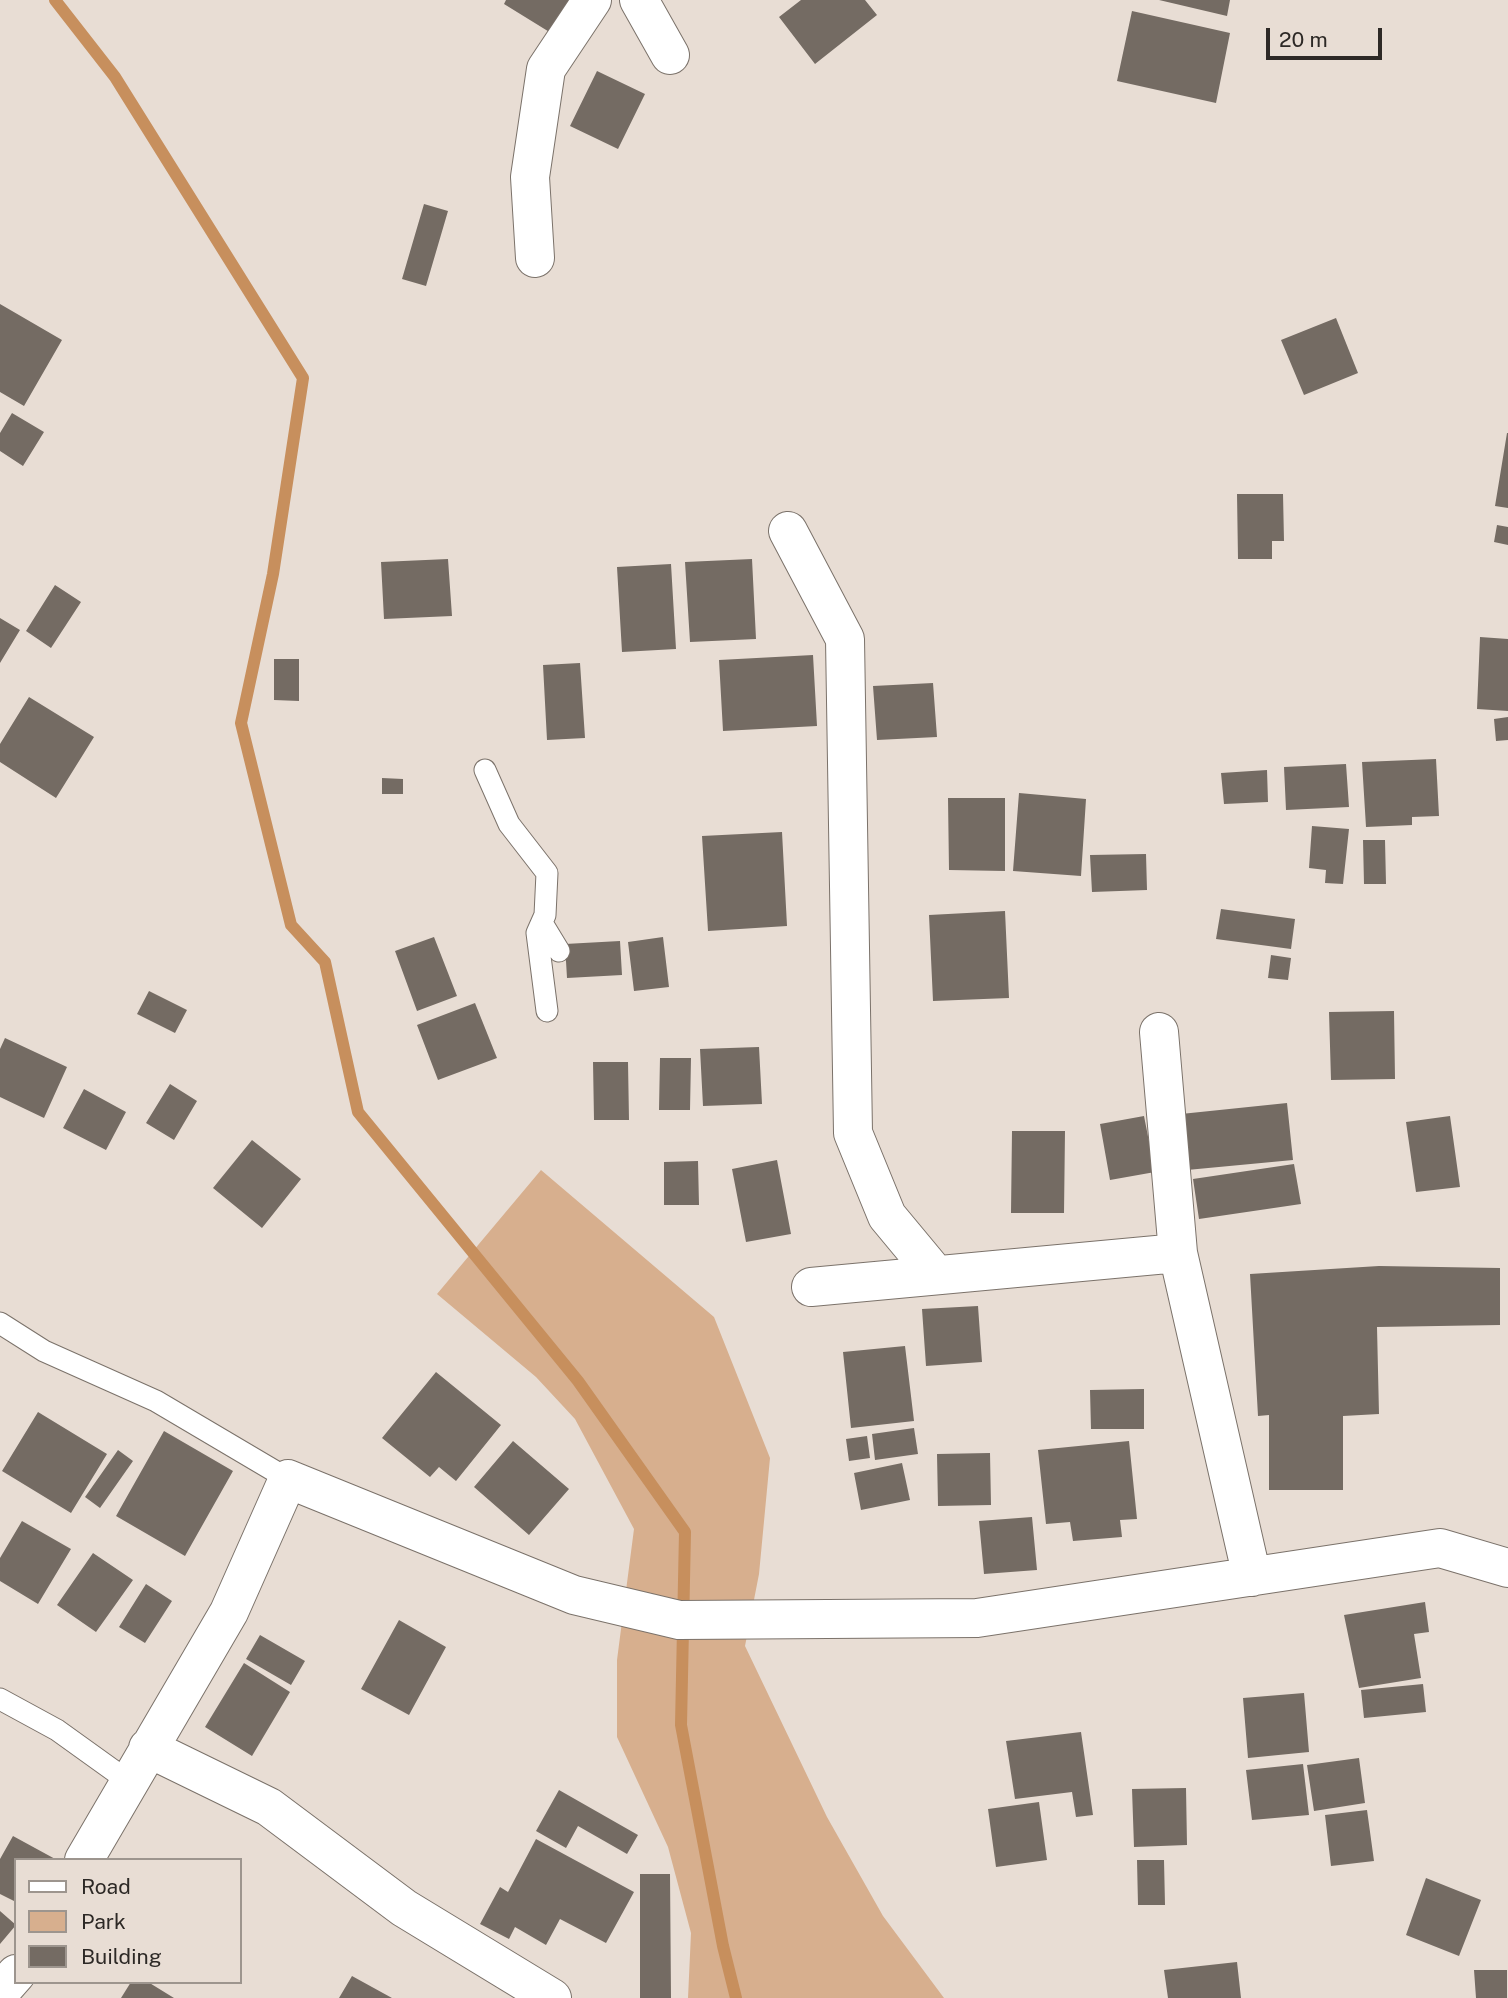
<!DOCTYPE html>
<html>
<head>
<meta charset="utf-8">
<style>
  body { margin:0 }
  #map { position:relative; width:1508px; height:1998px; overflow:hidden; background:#e8ddd4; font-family:"Public Sans",sans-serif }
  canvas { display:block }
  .legend { position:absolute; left:14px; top:1858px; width:228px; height:126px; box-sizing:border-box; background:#e8ddd4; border:2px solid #9d958e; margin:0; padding:9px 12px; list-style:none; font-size:21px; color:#2d2926 }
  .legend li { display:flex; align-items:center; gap:14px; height:35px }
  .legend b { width:35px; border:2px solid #9d958e }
  .scale { position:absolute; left:1266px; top:28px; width:116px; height:32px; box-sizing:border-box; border:4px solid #2d2926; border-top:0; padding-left:9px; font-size:21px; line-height:24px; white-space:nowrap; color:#2d2926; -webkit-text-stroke:5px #e8ddd4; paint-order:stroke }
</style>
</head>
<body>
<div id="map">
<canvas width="1508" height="1998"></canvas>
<ul class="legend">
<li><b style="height:9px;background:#fff"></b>Road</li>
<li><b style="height:19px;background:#d7af8e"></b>Park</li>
<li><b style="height:19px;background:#746b63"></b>Building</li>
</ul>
<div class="scale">20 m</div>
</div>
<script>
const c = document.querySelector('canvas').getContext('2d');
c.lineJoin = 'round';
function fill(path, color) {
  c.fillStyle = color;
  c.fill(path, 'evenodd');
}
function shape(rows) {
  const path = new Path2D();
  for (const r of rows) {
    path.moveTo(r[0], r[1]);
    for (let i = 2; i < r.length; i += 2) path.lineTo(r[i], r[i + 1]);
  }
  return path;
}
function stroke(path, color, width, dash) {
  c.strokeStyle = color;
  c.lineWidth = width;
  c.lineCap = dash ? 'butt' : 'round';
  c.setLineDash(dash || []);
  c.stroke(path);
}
fill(shape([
  [541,1170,714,1317,770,1458,759,1574,745,1646,827,1817,883,1916,944,1998,688,1998,691,1933,668,1847,617,1737,617,1660,634,1529,575,1419,536,1377,437,1294]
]), '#d7af8e');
stroke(shape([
  [55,0,115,77,303,378,273,574,241,723,291,925,325,962,358,1112,578,1381,685,1532,681,1725,723,1946,736,1998]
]), '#c78f5d', 12);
fill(shape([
  [506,0,571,0,551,33,504,4],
  [801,0,865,0,877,15,815,64,779,17],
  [1159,0,1230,0,1227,16],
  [1132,11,1230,33,1216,103,1117,81],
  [597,71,645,94,618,149,570,126],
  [424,204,448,211,426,286,402,279],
  [0,304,62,340,24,406,0,392],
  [1336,318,1358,373,1304,395,1281,340],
  [12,413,44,432,23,466,0,451,0,433],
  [1507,433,1508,433,1508,508,1495,506],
  [1237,494,1283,494,1284,541,1272,541,1272,559,1238,559],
  [1497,525,1508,527,1508,545,1494,542],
  [448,559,452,616,384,619,381,562],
  [752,559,756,639,690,642,685,562],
  [671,564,676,649,622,652,617,567],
  [55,585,81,602,51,648,26,631],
  [0,618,20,630,0,663],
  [1480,637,1508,639,1508,711,1477,709],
  [813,655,817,726,723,731,719,660],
  [274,659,299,659,299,701,274,700],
  [580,663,585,738,547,740,543,665],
  [933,683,937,737,877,740,873,686],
  [29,697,94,737,56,798,0,762,0,744],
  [1508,717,1508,740,1496,741,1494,719],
  [1436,759,1439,816,1412,817,1412,825,1366,827,1362,762],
  [1346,764,1349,807,1286,810,1284,767],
  [1267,770,1268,802,1224,804,1221,773],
  [382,778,403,779,403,794,382,794],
  [1019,793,1086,799,1081,876,1013,871],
  [948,798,1005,798,1005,871,949,870],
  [1312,826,1349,829,1343,884,1325,883,1326,870,1309,868],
  [782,832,787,926,708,931,702,836],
  [1363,840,1385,840,1386,884,1364,884],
  [1146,854,1147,890,1092,892,1090,855],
  [1221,909,1295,919,1291,949,1216,939],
  [1005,911,1009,998,933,1001,929,915],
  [434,937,457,996,417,1011,395,951],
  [663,937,669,987,634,991,628,942],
  [620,941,622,975,567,978,565,944],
  [1271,955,1291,958,1288,980,1268,978],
  [149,991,187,1010,175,1033,137,1014],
  [475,1003,497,1058,438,1080,417,1025],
  [1394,1011,1395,1079,1331,1080,1329,1012],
  [5,1038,67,1067,44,1118,0,1097,0,1049],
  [759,1047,762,1104,703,1106,700,1049],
  [660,1058,691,1058,690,1110,659,1110],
  [593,1062,628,1062,629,1120,594,1120],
  [170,1084,197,1101,174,1140,146,1123],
  [84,1089,126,1112,106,1150,63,1128],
  [1287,1103,1293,1160,1187,1170,1181,1114],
  [1144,1116,1155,1172,1110,1180,1100,1124],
  [1450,1116,1460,1187,1416,1192,1406,1122],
  [1012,1131,1065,1131,1064,1213,1011,1213],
  [252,1140,301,1179,262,1228,213,1188],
  [777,1160,791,1234,746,1242,732,1169],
  [698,1161,699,1205,664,1205,664,1162],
  [1294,1164,1301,1204,1199,1219,1193,1179],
  [1379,1266,1500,1268,1500,1325,1377,1327,1379,1414,1343,1416,1343,1490,1269,1490,1269,1415,1258,1416,1250,1274],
  [978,1306,982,1362,926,1366,922,1309],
  [905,1346,914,1421,851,1428,843,1352],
  [436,1372,501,1425,456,1481,439,1467,430,1477,382,1438],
  [1144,1389,1144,1429,1091,1429,1090,1390],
  [38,1412,107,1454,71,1513,2,1471],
  [914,1428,918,1454,875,1460,872,1434],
  [164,1431,233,1471,185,1556,116,1516],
  [867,1436,870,1458,849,1461,846,1439],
  [513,1441,569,1489,529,1535,474,1487],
  [1129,1441,1137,1519,1120,1520,1122,1537,1073,1541,1070,1522,1046,1524,1038,1450],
  [118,1450,133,1461,100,1508,85,1497],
  [990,1453,991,1505,938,1506,937,1454],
  [902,1463,910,1500,861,1510,854,1473],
  [1032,1517,1037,1570,984,1574,979,1521],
  [22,1521,71,1549,38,1604,0,1581,0,1558],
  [93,1553,133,1580,96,1632,57,1605],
  [146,1584,172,1601,145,1643,119,1627],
  [1425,1602,1429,1632,1414,1634,1421,1678,1359,1688,1344,1615],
  [399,1620,446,1647,409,1715,361,1689],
  [260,1635,305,1661,291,1685,246,1659],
  [244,1663,290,1692,252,1756,205,1727],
  [1423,1684,1426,1712,1364,1718,1361,1690],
  [1304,1693,1309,1752,1248,1758,1243,1698],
  [1081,1732,1093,1815,1076,1817,1072,1792,1015,1799,1006,1741],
  [1359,1758,1365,1803,1314,1811,1307,1765],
  [1303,1764,1309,1815,1252,1820,1246,1770],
  [1186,1788,1187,1845,1134,1847,1132,1789],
  [559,1790,638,1835,627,1854,578,1826,566,1848,536,1831],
  [1039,1802,1047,1860,996,1867,988,1809],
  [1367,1810,1374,1861,1331,1866,1325,1815],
  [13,1836,57,1860,16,1860,16,1902,0,1894,0,1859],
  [536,1839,634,1892,606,1943,560,1919,546,1945,515,1927,509,1939,480,1924,500,1887,508,1892],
  [1137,1860,1164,1860,1165,1905,1138,1905],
  [640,1874,670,1874,671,1998,640,1998],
  [1426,1878,1481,1900,1459,1956,1406,1935],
  [0,1911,16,1925,0,1944],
  [1237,1962,1241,1998,1168,1998,1164,1970],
  [1474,1970,1507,1970,1507,1998,1476,1998],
  [352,1976,392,1998,339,1998],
  [131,1982,148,1982,174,1998,121,1998]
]), '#746b63');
const service = shape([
  [485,770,509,824,547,873,545,915,537,933,547,1011],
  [542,923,559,951],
  [0,1323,44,1351,156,1401,288,1479],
  [0,1699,57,1730,128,1781]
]);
const minor = shape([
  [639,0,670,55],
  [535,258,530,177,546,69,592,0],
  [788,531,845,639,853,1133,887,1216,936,1275],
  [1159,1032,1178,1253],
  [811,1287,1178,1253,1252,1577],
  [148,1748,269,1807,404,1908,552,1998],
  [84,1860,229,1612,288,1479,574,1595,679,1620,977,1618,1440,1548,1508,1568],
  [0,1992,16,1974]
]);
stroke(service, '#7b726a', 23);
stroke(minor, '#7b726a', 40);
stroke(service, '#fff', 21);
stroke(minor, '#fff', 38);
</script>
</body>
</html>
